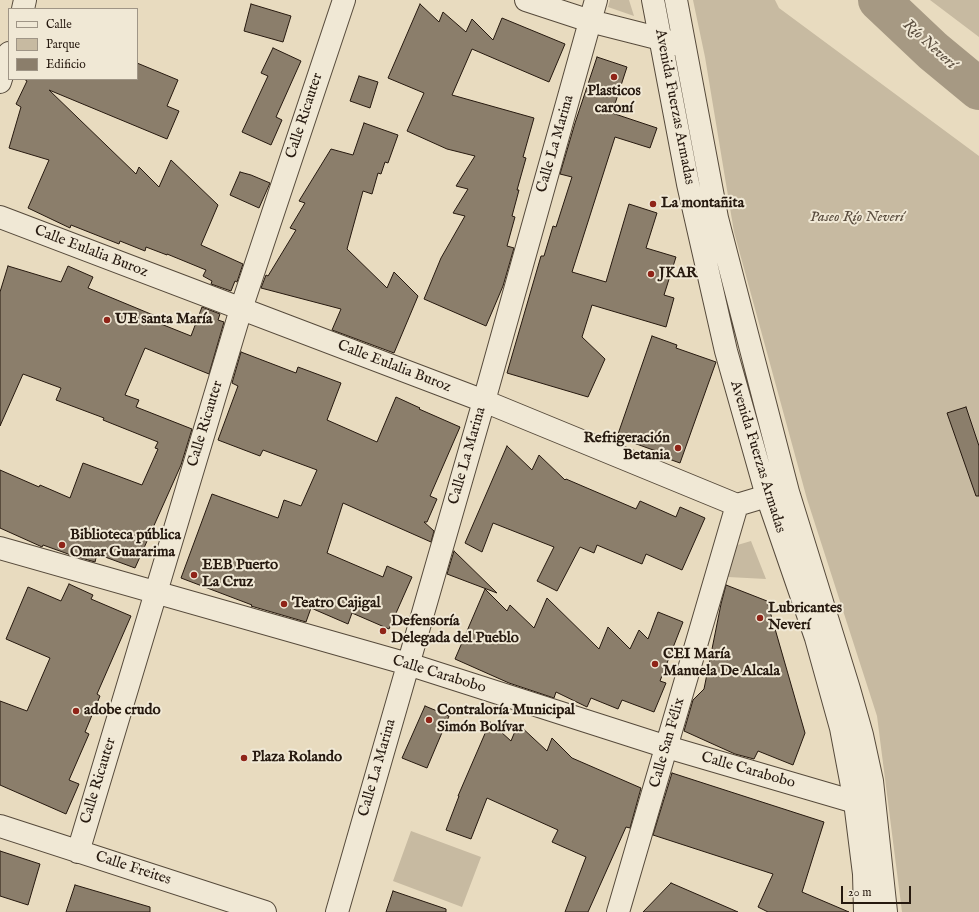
<!DOCTYPE html>
<html>
<head>
<meta charset="utf-8">
<style>
  body { margin:0 }
  #map { position:relative; width:979px; height:912px; overflow:hidden; background:#e8dbbf; font-family:"IM FELL English",serif }
  canvas { display:block }
  .legend { position:absolute; left:8px; top:8px; width:130px; height:72px; box-sizing:border-box; background:#f0e8d5; border:1px solid #9f9586; margin:0; padding:5px 7px; list-style:none; font-size:12px; color:#26190f }
  .legend li { display:flex; align-items:center; gap:8px; height:20px }
  .legend b { width:20px; border:1px solid #9f9586 }
  .scale { position:absolute; left:841px; top:886px; width:70px; height:18px; box-sizing:border-box; border:2px solid #26190f; border-top:0; padding-left:5px; font-size:12px; line-height:14px; white-space:nowrap; color:#26190f; -webkit-text-stroke:3px #f0e8d5; paint-order:stroke }
</style>
</head>
<body>
<div id="map">
<canvas width="979" height="912"></canvas>
<ul class="legend">
<li><b style="height:5px;background:#f0e8d5"></b>Calle</li>
<li><b style="height:11px;background:#c7baa1"></b>Parque</li>
<li><b style="height:11px;background:#8b7e6b"></b>Edificio</li>
</ul>
<div class="scale">20 m</div>
</div>
<script>
const c = document.querySelector('canvas').getContext('2d');
c.lineJoin = 'round';
function fill(path, color) {
  c.fillStyle = color;
  c.fill(path, 'evenodd');
}
function shape(rows) {
  const path = new Path2D();
  for (const r of rows) {
    path.moveTo(r[0], r[1]);
    for (let i = 2; i < r.length; i += 2) path.lineTo(r[i], r[i + 1]);
  }
  return path;
}
function stroke(path, color, width, dash) {
  c.strokeStyle = color;
  c.lineWidth = width;
  c.lineCap = dash ? 'butt' : 'round';
  c.setLineDash(dash || []);
  c.stroke(path);
}
function label(font, color, halo, rows, align = 'center') {
  c.font = font + ' "IM FELL English",serif';
  c.lineWidth = 4;
  c.setLineDash([]);
  c.textBaseline = 'middle';
  c.strokeStyle = halo;
  c.fillStyle = color;
  for (const [text, x, y, turn = 0] of rows) {
    c.save();
    c.translate(x, y);
    c.rotate((+turn || 0) * Math.PI / 180);
    c.textAlign = isNaN(turn) ? turn : align;
    if (halo) c.strokeText(text, 0, 0);
    c.fillText(text, 0, 0);
    c.restore();
  }
}
fill(shape([
  [610,0,629,0,634,16,608,7],
  [693,0,775,0,779,8,979,156,979,912,902,912,877,716,807,499,734,232,705,57],
  [930,0,979,0,979,37],
  [751,541,766,579,728,577,734,546],
  [411,831,481,857,462,907,393,881]
]), '#c7baa1');
stroke(shape([
  [879,0,933,51,979,89]
]), '#a69983', 42);
const building = shape([
  [251,4,291,16,283,42,244,31,251,4],
  [420,4,439,22,443,12,466,32,472,19,493,40,502,18,565,44,549,82,472,49,452,95,534,118,523,157,526,158,517,190,519,190,512,216,515,217,507,246,514,248,503,286,486,326,424,299,441,258,465,216,453,213,468,189,456,186,475,156,447,149,407,131,424,93,388,78,420,4],
  [273,48,301,61,276,117,282,120,271,145,242,132,268,76,261,73,273,48],
  [597,57,627,67,612,113,657,128,650,148,615,137,572,272,606,282,629,204,657,213,646,248,676,257,664,295,674,298,666,327,592,305,582,337,605,359,588,397,507,373,541,256,544,256,553,226,556,227,572,177,560,174,575,123,597,57],
  [137,63,178,80,167,106,179,111,167,139,49,90,136,174,139,167,159,187,171,160,218,205,201,245,243,264,237,282,235,281,231,291,211,284,212,281,203,276,206,270,167,254,167,255,146,247,145,251,120,241,119,244,71,225,70,228,28,208,49,160,9,148,21,107,16,104,27,81,24,79,137,79,137,63],
  [359,76,378,82,370,108,350,101,359,76],
  [364,123,398,135,388,163,385,162,381,174,378,173,372,194,363,191,347,249,387,288,394,272,418,296,394,353,332,330,341,309,261,288,266,275,268,276,296,230,290,228,305,203,299,201,331,149,353,155,364,123],
  [240,172,251,175,270,183,259,208,230,195,240,172],
  [8,266,61,282,68,266,93,277,88,288,158,317,156,322,191,336,202,307,220,314,218,320,224,322,209,374,145,348,125,395,139,400,136,407,192,429,181,465,135,568,97,554,95,562,71,555,43,545,42,547,40,546,0,528,0,470,39,487,40,485,70,498,83,463,142,485,158,449,155,448,158,442,103,420,104,418,56,400,61,388,23,374,0,426,0,292,8,266],
  [652,336,677,345,676,348,716,362,680,463,655,454,656,451,617,437,652,336],
  [241,352,296,373,298,367,341,383,327,420,377,442,396,397,420,408,419,409,460,427,430,496,437,499,427,522,424,522,434,531,431,542,343,503,327,553,383,577,387,566,412,577,389,629,352,613,348,624,311,608,306,622,251,606,252,605,181,578,212,494,278,518,284,500,301,506,317,470,263,450,260,456,218,440,238,386,232,383,241,352],
  [966,407,979,446,979,496,976,496,947,413,966,407],
  [507,446,532,470,539,455,565,480,566,479,636,509,640,501,676,517,680,507,705,518,682,570,646,554,642,564,597,545,594,553,580,547,557,591,537,581,554,547,493,523,482,552,465,543,507,446],
  [454,551,497,593,447,574,454,551],
  [69,584,93,595,91,599,131,616,97,694,100,696,85,732,89,734,69,780,79,784,66,814,0,785,0,701,27,711,50,658,6,639,28,587,61,601,69,584],
  [726,585,767,601,805,733,793,765,758,751,754,759,735,754,684,731,693,700,704,689,721,604,726,585],
  [485,589,507,611,510,605,534,628,547,598,599,649,608,627,630,649,639,630,648,639,658,612,683,622,660,681,666,683,654,712,622,700,618,709,591,698,587,707,556,692,554,698,509,683,455,659,485,589],
  [425,706,449,716,427,768,402,758,425,706],
  [490,722,511,741,518,724,547,751,552,738,572,758,641,788,630,828,626,827,588,912,565,912,586,857,552,842,558,830,487,798,471,839,446,830,459,796,458,796,490,722],
  [672,773,824,822,802,892,849,912,768,912,758,907,773,874,653,835,672,773],
  [0,851,40,864,28,905,0,896,0,851],
  [671,883,738,912,643,912,671,883],
  [75,885,150,907,150,912,66,912,75,885],
  [393,891,446,909,446,912,386,912,393,891]
]);
fill(building, '#8b7e6b');
stroke(building, '#26190f', 1);
const minor = shape([
  [526,0,590,21,661,39,676,44],
  [23,9,25,0],
  [0,82,9,53],
  [0,217,484,401,737,505,767,496,785,493],
  [0,548,408,664,667,747,872,807],
  [0,826,265,912],
  [78,852,241,309,344,0],
  [337,912,484,401,596,0],
  [618,912,737,505]
]);
const tertiary = shape([
  [653,0,688,184,726,351,767,496,816,638,841,728,855,802,864,874,865,912],
  [676,0,717,218,788,492,849,689,862,735,872,781,886,912]
]);
stroke(minor, '#564a3b', 24);
stroke(tertiary, '#564a3b', 24);
stroke(minor, '#f0e8d5', 22);
stroke(tertiary, '#f0e8d5', 22);
for (const [x, y, r, color] of [
  [614,77,4,"#8f2418"],
  [653,204,4,"#8f2418"],
  [651,274,4,"#8f2418"],
  [107,320,4,"#8f2418"],
  [678,448,4,"#8f2418"],
  [62,545,4,"#8f2418"],
  [194,575,4,"#8f2418"],
  [284,604,4,"#8f2418"],
  [760,618,4,"#8f2418"],
  [383,631,4,"#8f2418"],
  [655,664,4,"#8f2418"],
  [76,711,4,"#8f2418"],
  [429,720,4,"#8f2418"],
  [244,758,4,"#8f2418"]
]) {
  const dot = new Path2D();
  dot.arc(x, y, r, 0, 2 * Math.PI);
  c.fillStyle = color;
  c.fill(dot);
  stroke(dot, '#f0e8d5', 1.5);
}
label('bold 15px', '#26190f', '#f0e8d5', [
  ["Plasticos",614,92,"center"],
  ["caroní",614,109,"center"],
  ["La montañita",661,204],
  ["JKAR",659,274],
  ["UE santa María",115,320],
  ["Refrigeración",670,439,"right"],
  ["Betania",670,456,"right"],
  ["Biblioteca pública",70,536],
  ["Omar Guararima",70,553],
  ["EEB Puerto",202,566],
  ["La Cruz",202,583],
  ["Teatro Cajigal",292,604],
  ["Lubricantes",768,609],
  ["Neverí",768,626],
  ["Defensoría",391,622],
  ["Delegada del Pueblo",391,639],
  ["CEI María",663,655],
  ["Manuela De Alcala",663,672],
  ["adobe crudo",84,711],
  ["Contraloría Municipal",437,711],
  ["Simón Bolívar",437,728],
  ["Plaza Rolando",252,758]
], 'left');
label('15px', '#26190f', '#f0e8d5', [
  ["Avenida Fuerzas Armadas",674,107,79],
  ["Calle Ricauter",305,116,-72],
  ["Calle La Marina",556,144,-74],
  ["Calle Eulalia Buroz",91,252,21],
  ["Calle Eulalia Buroz",394,367,21],
  ["Calle Ricauter",206,424,-73],
  ["Calle La Marina",468,456,-74],
  ["Avenida Fuerzas Armadas",757,457,73],
  ["Calle Carabobo",439,675,17],
  ["Calle San Félix",668,743,-74],
  ["Calle La Marina",378,768,-74],
  ["Calle Carabobo",748,771,16],
  ["Calle Ricauter",99,781,-73],
  ["Calle Freites",133,869,18]
]);
label('italic 15px', '#56493b', '#f0e8d5', [
  ["Paseo Río Neverí",857,218]
]);
label('italic 16px', '#594c3d', '#f0e8d5', [
  ["Río Neverí",929,45,42]
]);
</script>
</body>
</html>
